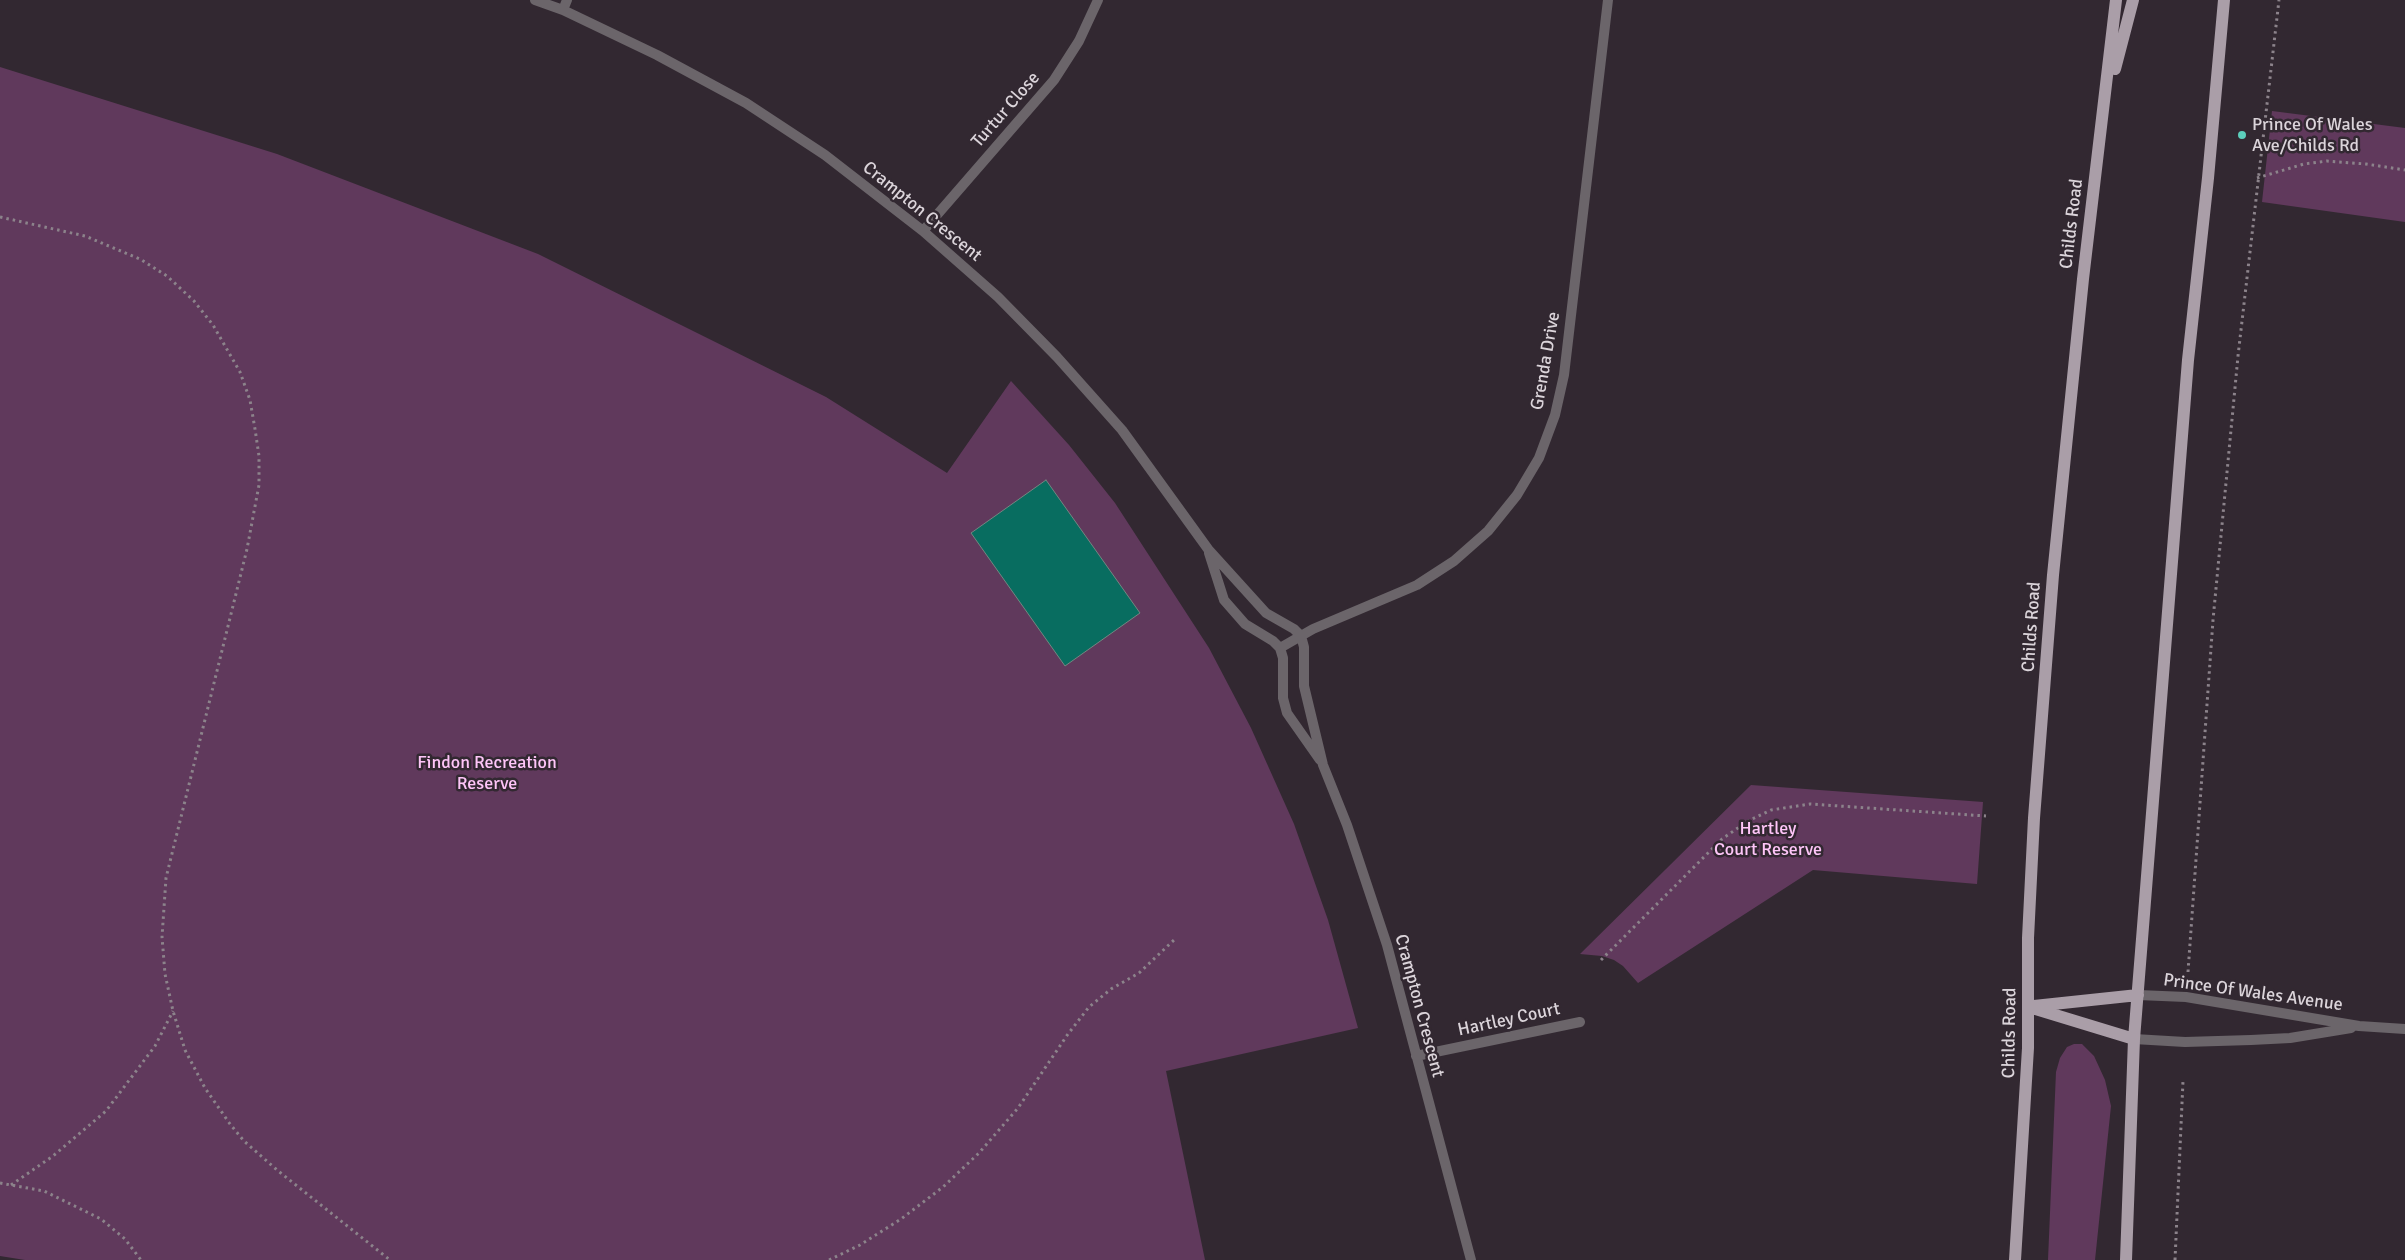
<!DOCTYPE html>
<html>
<head>
<meta charset="utf-8">
<style>
  body { margin:0 }
  canvas { display:block; background:#322831 }
</style>
</head>
<body>
<canvas width="2405" height="1260"></canvas>
<script>
const c = document.querySelector('canvas').getContext('2d');
c.lineJoin = 'round';
function fill(path, color) {
  c.fillStyle = color;
  c.fill(path, 'evenodd');
}
function shape(rows) {
  const path = new Path2D();
  for (const r of rows) {
    path.moveTo(r[0], r[1]);
    for (let i = 2; i < r.length; i += 2) path.lineTo(r[i], r[i + 1]);
  }
  return path;
}
function stroke(path, color, width, dash) {
  c.strokeStyle = color;
  c.lineWidth = width;
  c.lineCap = dash ? 'butt' : 'round';
  c.setLineDash(dash || []);
  c.stroke(path);
}
function label(font, color, halo, rows, align = 'center') {
  c.font = font + ' Signika,sans-serif';
  c.lineWidth = 5;
  c.setLineDash([]);
  c.textBaseline = 'middle';
  c.strokeStyle = halo;
  c.fillStyle = color;
  for (const [text, x, y, turn = 0] of rows) {
    c.save();
    c.translate(x, y);
    c.rotate((+turn || 0) * Math.PI / 180);
    c.textAlign = isNaN(turn) ? turn : align;
    if (halo) c.strokeText(text, 0, 0);
    c.fillText(text, 0, 0);
    c.restore();
  }
}
fill(shape([
  [0,67,277,154,538,254,826,397,947,473,1011,381,1069,445,1115,503,1209,648,1251,728,1294,824,1328,920,1358,1028,1166,1071,1205,1260,25,1260,0,1256],
  [2272,111,2405,128,2405,222,2262,202],
  [1751,785,1983,802,1977,884,1813,870,1638,983,1623,966,1614,960,1602,956,1580,954],
  [2074,1044,2082,1044,2094,1056,2105,1080,2111,1106,2095,1260,2048,1260,2056,1072,2060,1058,2067,1047]
]), '#60395c');
const building = shape([
  [1046,480,1140,613,1065,666,971,533,1046,480]
]);
fill(building, '#086d60');
stroke(building, '#738681', 1);
stroke(shape([
  [2257,178,2304,164,2327,161,2366,164,2405,170],
  [0,217,85,236,140,259,167,276,194,301,213,325,240,372,250,400,255,429,259,456,259,485,247,549,166,878,162,937,165,974,173,1011,185,1050,205,1088,230,1124,244,1141,277,1170,390,1260],
  [1601,960,1722,839,1748,821,1771,810,1810,804,1986,816],
  [2188,972,2213,620,2238,356,2279,0],
  [0,1183,44,1191,101,1219,125,1239,141,1260],
  [11,1185,53,1156,106,1111,155,1046,173,1011],
  [829,1260,860,1245,901,1219,943,1187,979,1153,1018,1108,1068,1034,1089,1007,1111,989,1139,973,1174,940],
  [2175,1260,2183,1081]
]), '#8c838b', 3, [2.5, 4]);
stroke(shape([
  [535,0,563,10,657,55,746,103,825,155,923,231,998,297,1057,357,1122,430,1208,549,1266,613,1294,629,1301,636,1304,647,1304,686,1323,765,1347,825,1387,945,1471,1260],
  [563,10,567,0],
  [923,231,1054,80,1079,41,1098,0],
  [1209,553,1224,600,1245,624,1273,641,1280,648,1283,658,1283,698,1287,713,1320,760],
  [1280,648,1313,629,1417,585,1454,561,1488,531,1517,495,1539,458,1555,415,1564,375,1608,0],
  [1416,1056,1580,1022]
]), '#6b656a', 10);
stroke(shape([
  [2138,995,2186,997,2359,1026,2405,1029],
  [2134,1039,2185,1042,2251,1040,2290,1038,2351,1028]
]), '#6b656a', 10);
stroke(shape([
  [2115,69,2133,0],
  [2034,1006,2138,995],
  [2029,1007,2134,1039],
  [2015,1260,2028,1048,2028,938,2034,818,2053,575,2083,279,2116,0],
  [2126,1260,2134,1039,2142,939,2188,360,2208,178,2224,0]
]), '#aa9ea8', 12);
for (const [x, y, r, color] of [
  [2242,135,5,"#5ccebb"]
]) {
  const dot = new Path2D();
  dot.arc(x, y, r, 0, 2 * Math.PI);
  c.fillStyle = color;
  c.fill(dot);
  stroke(dot, '#322831', 2);
}
label('18px', '#dbd4da', '#322831', [
  ["Turtur Close",1006,110,-49],
  ["Crampton Crescent",922,212,39],
  ["Childs Road",2072,224,-83],
  ["Grenda Drive",1546,361,-80],
  ["Childs Road",2032,627,-86],
  ["Prince Of Wales Avenue",2253,993,8],
  ["Crampton Crescent",1419,1006,75],
  ["Hartley Court",1509,1020,-12],
  ["Childs Road",2010,1033,-89]
]);
label('18px', '#dbd4da', '#322831', [
  ["Prince Of Wales",2252,125],
  ["Ave/Childs Rd",2252,146]
], 'left');
label('18px', '#fec5f8', '#322831', [
  ["Findon Recreation",487,763],
  ["Reserve",487,784],
  ["Hartley",1768,829],
  ["Court Reserve",1768,850]
]);
</script>
</body>
</html>
